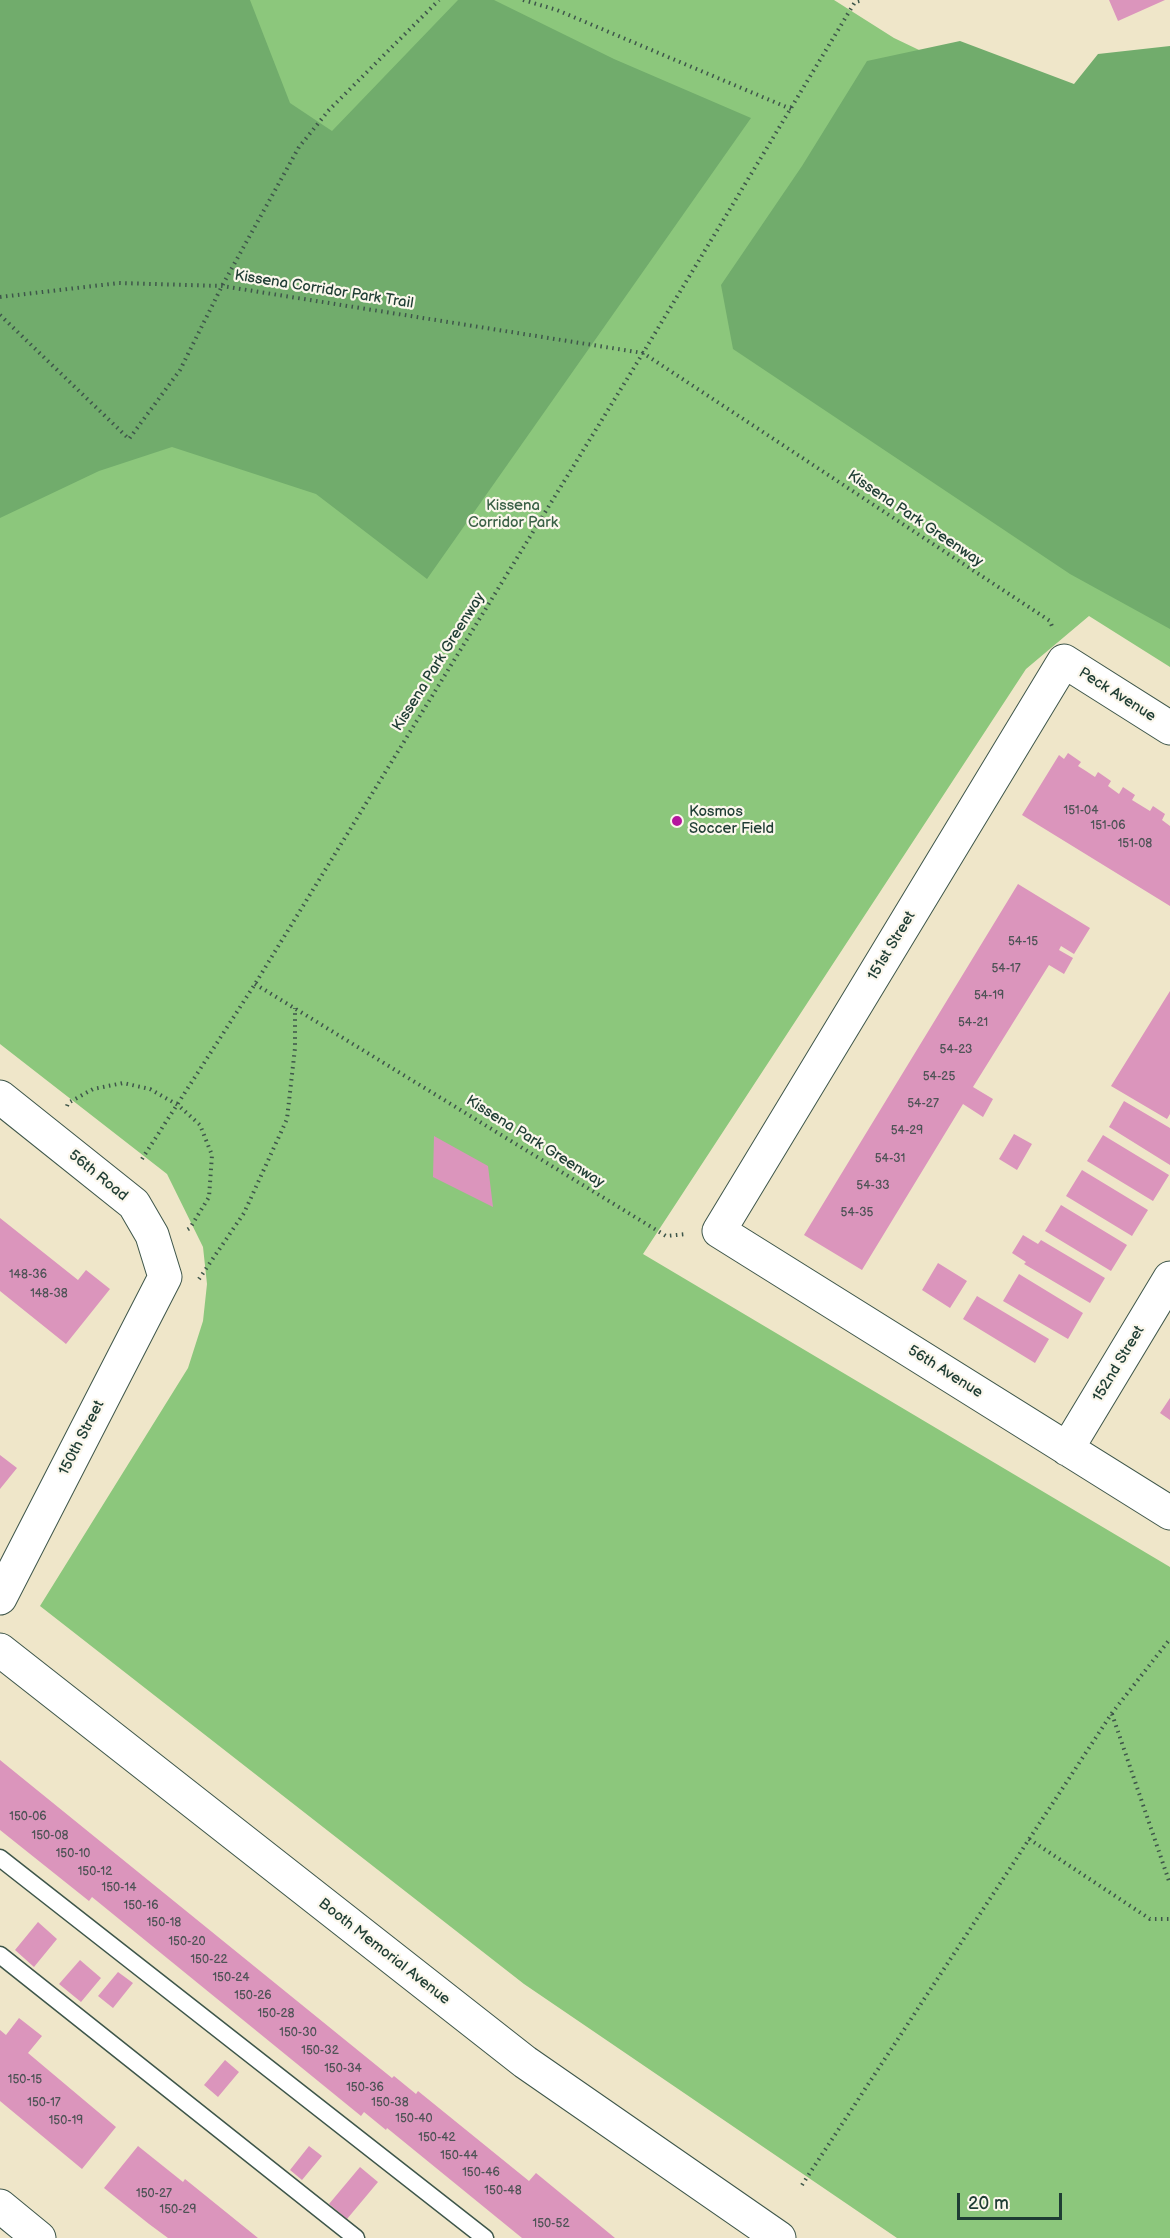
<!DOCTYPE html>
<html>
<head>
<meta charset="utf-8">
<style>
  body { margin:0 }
  #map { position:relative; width:1170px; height:2238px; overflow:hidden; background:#efe6c9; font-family:"Balsamiq Sans",sans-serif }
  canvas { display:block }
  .scale { position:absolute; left:957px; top:2193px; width:105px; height:27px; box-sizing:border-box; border:3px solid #1f3d34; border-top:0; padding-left:8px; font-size:18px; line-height:21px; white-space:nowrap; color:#1f3d34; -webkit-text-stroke:4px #fbf7ec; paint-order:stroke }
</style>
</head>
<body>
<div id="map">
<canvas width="1170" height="2238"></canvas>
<div class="scale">20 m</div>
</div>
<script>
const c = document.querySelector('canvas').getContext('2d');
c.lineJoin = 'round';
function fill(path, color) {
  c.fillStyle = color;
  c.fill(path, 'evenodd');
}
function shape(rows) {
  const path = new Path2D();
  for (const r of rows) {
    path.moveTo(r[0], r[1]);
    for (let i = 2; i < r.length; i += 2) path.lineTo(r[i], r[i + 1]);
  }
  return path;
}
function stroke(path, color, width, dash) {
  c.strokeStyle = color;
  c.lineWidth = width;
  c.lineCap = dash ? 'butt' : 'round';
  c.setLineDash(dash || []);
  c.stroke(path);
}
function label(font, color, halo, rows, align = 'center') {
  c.font = font + ' "Balsamiq Sans",sans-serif';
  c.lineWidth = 4.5;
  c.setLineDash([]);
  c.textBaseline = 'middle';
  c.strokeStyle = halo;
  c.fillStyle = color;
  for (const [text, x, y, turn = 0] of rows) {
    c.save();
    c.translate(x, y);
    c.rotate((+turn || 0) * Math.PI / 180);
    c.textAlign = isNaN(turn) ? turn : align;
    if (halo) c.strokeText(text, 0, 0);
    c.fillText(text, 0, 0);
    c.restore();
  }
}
fill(shape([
  [0,0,834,0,894,38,1170,170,1170,667,1089,616,1026,669,643,1254,1170,1567,1170,2238,897,2238,524,1984,40,1606,188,1368,203,1321,207,1284,203,1247,167,1174,0,1044]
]), '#8cc77c');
fill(shape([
  [0,0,250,0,290,103,332,131,458,0,494,0,614,59,751,118,427,579,316,494,172,447,99,471,0,518],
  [960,41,1074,84,1098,54,1170,46,1170,629,1070,574,733,349,721,285,802,166,867,61]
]), '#71ac6c');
fill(shape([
  [1109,0,1165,0,1118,21],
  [1068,753,1081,762,1078,766,1086,771,1095,777,1098,772,1111,781,1108,786,1119,794,1123,787,1135,795,1132,800,1150,811,1153,806,1165,814,1162,820,1170,826,1170,906,1022,815,1059,755,1064,759],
  [1018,884,1090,928,1074,954,1061,946,1059,950,1073,958,1064,974,1049,965,973,1087,993,1099,983,1117,963,1104,862,1270,804,1235],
  [1170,991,1170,1114,1167,1119,1111,1086],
  [1124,1101,1170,1128,1170,1165,1109,1127],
  [1014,1134,1032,1144,1017,1170,999,1159],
  [1103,1135,1169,1175,1153,1201,1087,1161],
  [434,1136,488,1166,493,1207,433,1177],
  [1082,1170,1148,1210,1132,1236,1066,1196],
  [1061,1205,1127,1245,1111,1271,1045,1231],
  [0,1218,78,1280,86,1270,110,1289,66,1344,0,1291],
  [1023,1235,1038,1244,1041,1240,1105,1278,1090,1303,1024,1264,1026,1262,1012,1253],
  [938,1263,967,1281,950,1308,922,1290],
  [1019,1274,1083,1313,1068,1339,1003,1301],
  [977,1296,1049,1339,1035,1363,963,1319],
  [1170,1398,1170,1420,1160,1413],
  [0,1455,17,1468,0,1489],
  [0,1760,392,2078,394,2076,416,2094,418,2091,529,2181,536,2173,615,2238,522,2238,387,2128,386,2130,364,2112,361,2116,92,1897,89,1901,0,1830],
  [38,1922,57,1939,34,1967,15,1950],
  [80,1960,101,1978,81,2002,59,1984],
  [118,1972,133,1983,113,2008,98,1996],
  [19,2018,42,2036,28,2053,116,2127,82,2169,0,2101,0,2030,6,2035],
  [225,2060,239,2072,218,2097,204,2085],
  [138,2146,183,2182,185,2179,258,2238,168,2238,149,2224,104,2188],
  [309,2146,322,2156,302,2180,290,2170],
  [360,2167,378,2182,347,2219,329,2204]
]), '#db95bc');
const service = shape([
  [0,1858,485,2238],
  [0,1955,356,2238]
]);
const minor = shape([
  [1170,728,1064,661,719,1231,1170,1513],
  [0,1097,134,1204,152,1235,165,1277,0,1598],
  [1067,1449,1170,1278],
  [0,2206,39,2238]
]);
const tertiary = shape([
  [0,1650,525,2062,779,2238]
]);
stroke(service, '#3e564a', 19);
stroke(minor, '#3e564a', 35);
stroke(tertiary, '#3e564a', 35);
stroke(shape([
  [523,0,557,10,791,109],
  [0,297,119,283,222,286,643,353,1050,621,1053,629],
  [0,315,129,439,180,370,222,286,299,147,329,110,439,0],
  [255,984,666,1236,687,1234],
  [67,1106,68,1103,93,1089,123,1083,150,1089,178,1105,200,1125,212,1155,209,1197,190,1228,185,1231],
  [142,1159,255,984,643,353,855,2,863,0],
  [199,1279,244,1213,287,1119,295,1048,295,1008],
  [1112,1714,1170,1884],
  [1029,1839,1150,1919,1170,1919],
  [802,2185,1112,1713,1170,1639]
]), '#3e564a', 4, [1.5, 4.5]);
stroke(service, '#fff', 16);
stroke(minor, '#fff', 33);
stroke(tertiary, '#fff', 33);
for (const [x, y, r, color] of [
  [677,821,6,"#b5179e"]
]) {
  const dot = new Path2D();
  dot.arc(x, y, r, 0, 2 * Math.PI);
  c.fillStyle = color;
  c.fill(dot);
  stroke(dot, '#fbf7ec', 2);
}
label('12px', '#4e5356', null, [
  ["151-04",1081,811],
  ["151-06",1108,826],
  ["151-08",1135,844],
  ["54-15",1023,942],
  ["54-17",1006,969],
  ["54-19",989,996],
  ["54-21",973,1023],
  ["54-23",956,1050],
  ["54-25",939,1077],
  ["54-27",923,1104],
  ["54-29",907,1131],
  ["54-31",890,1159],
  ["54-33",873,1186],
  ["54-35",857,1213],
  ["148-36",28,1275],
  ["148-38",49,1294],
  ["150-06",28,1817],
  ["150-08",50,1836],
  ["150-10",73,1854],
  ["150-12",95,1872],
  ["150-14",119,1888],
  ["150-16",141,1906],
  ["150-18",164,1923],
  ["150-20",187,1942],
  ["150-22",209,1960],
  ["150-24",231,1978],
  ["150-26",253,1996],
  ["150-28",276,2014],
  ["150-30",298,2033],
  ["150-32",320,2051],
  ["150-34",343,2069],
  ["150-15",25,2080],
  ["150-36",365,2088],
  ["150-17",44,2103],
  ["150-38",390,2103],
  ["150-40",414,2119],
  ["150-19",66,2121],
  ["150-42",437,2138],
  ["150-44",459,2156],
  ["150-46",481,2173],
  ["150-48",503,2191],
  ["150-27",154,2194],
  ["150-29",178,2210],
  ["150-52",551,2224]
]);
label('15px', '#1f3d34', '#fbf7ec', [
  ["Kissena Corridor Park Trail",324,290,9],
  ["Kissena Park Greenway",915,519,34],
  ["Kissena Park Greenway",439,662,-58],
  ["Peck Avenue",1117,695,32],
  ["151st Street",892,946,-59],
  ["Kissena Park Greenway",535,1142,32],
  ["56th Road",98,1176,39],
  ["152nd Street",1119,1364,-59],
  ["56th Avenue",945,1372,32],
  ["150th Street",82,1438,-63],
  ["Booth Memorial Avenue",384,1952,38]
]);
label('15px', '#3a6046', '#fbf7ec', [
  ["Kissena",513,506],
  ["Corridor Park",513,523]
]);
label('15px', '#1f3d34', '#fbf7ec', [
  ["Kosmos",689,812],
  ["Soccer Field",689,829]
], 'left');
</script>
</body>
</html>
